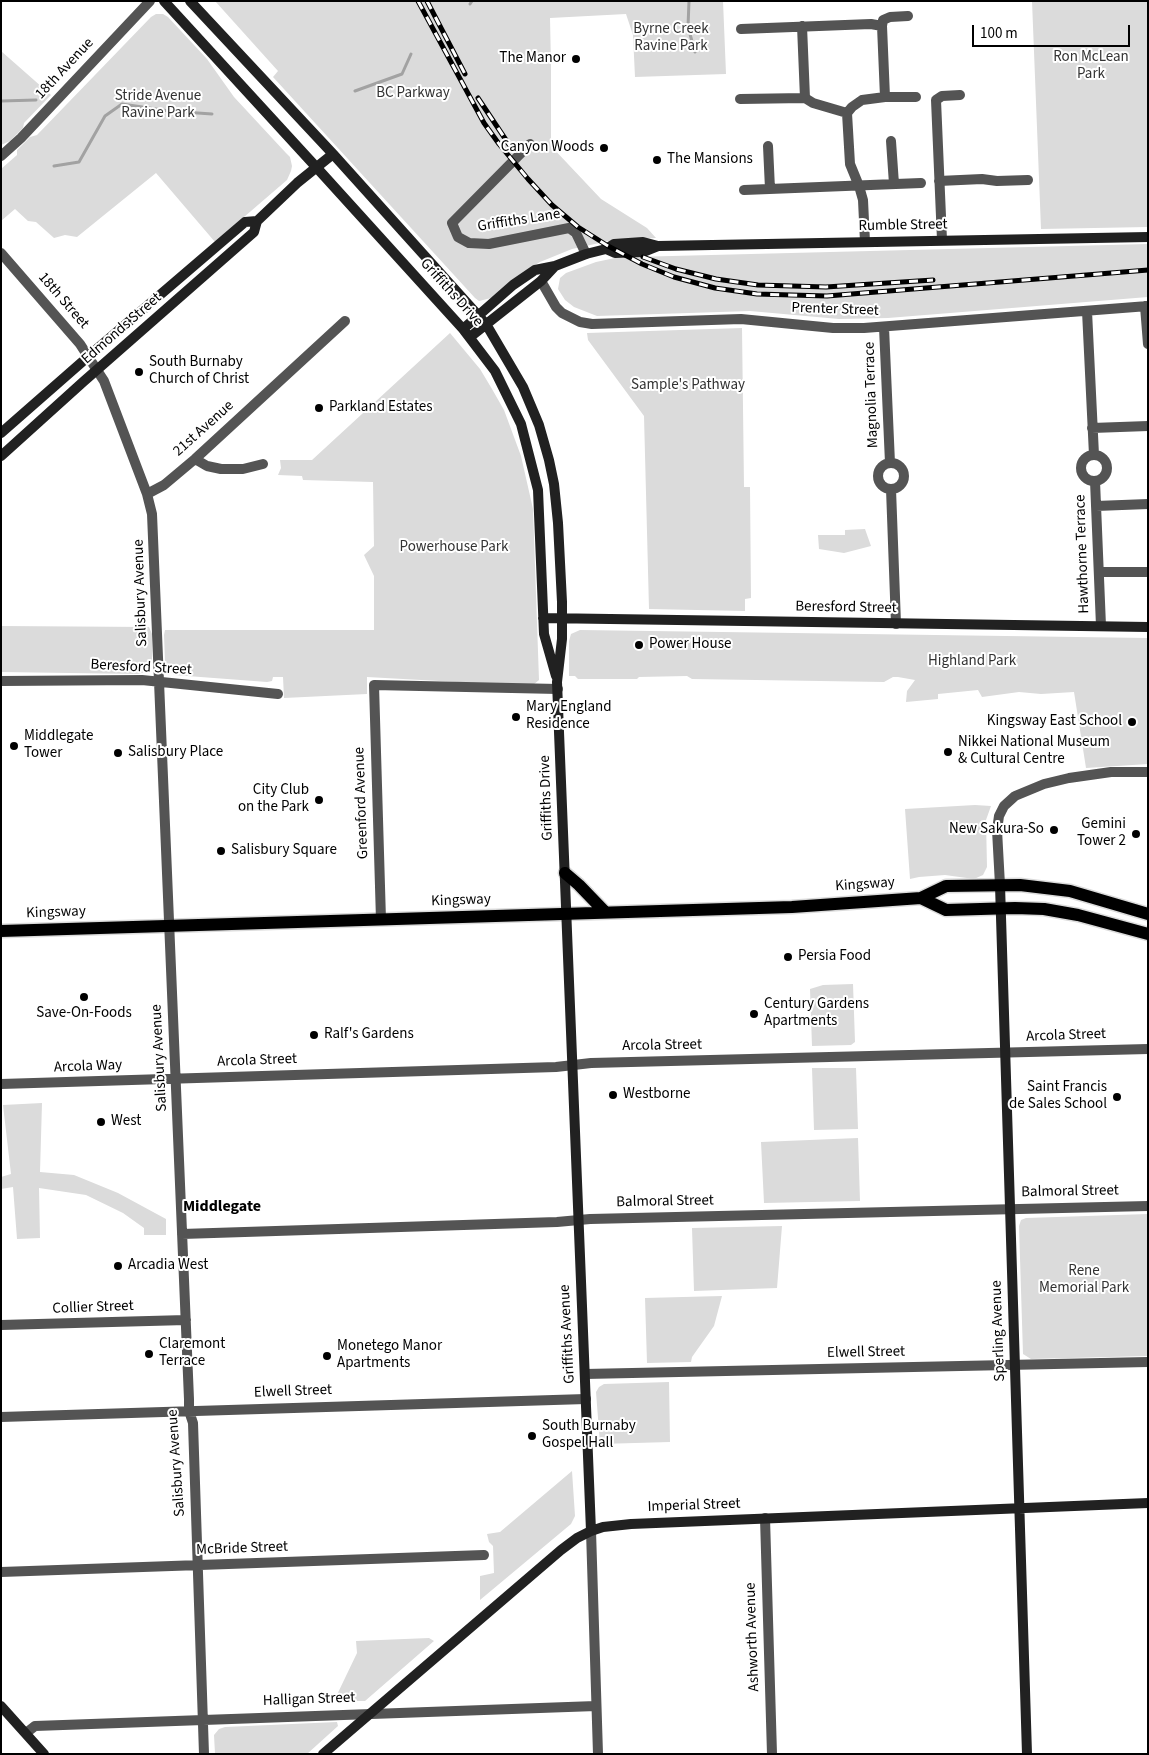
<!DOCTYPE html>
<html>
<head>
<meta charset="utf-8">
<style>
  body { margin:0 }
  #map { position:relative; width:1149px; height:1755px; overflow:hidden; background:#fff; font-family:"Source Sans 3",sans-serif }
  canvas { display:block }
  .frame { position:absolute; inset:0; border:2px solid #000; pointer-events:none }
  .scale { position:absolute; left:972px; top:25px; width:158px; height:22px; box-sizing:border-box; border:2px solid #000; border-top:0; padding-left:6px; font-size:15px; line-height:18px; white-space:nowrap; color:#000; -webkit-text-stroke:4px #fff; paint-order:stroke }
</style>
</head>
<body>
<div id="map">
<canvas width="1149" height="1755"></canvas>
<div class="frame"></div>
<div class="scale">100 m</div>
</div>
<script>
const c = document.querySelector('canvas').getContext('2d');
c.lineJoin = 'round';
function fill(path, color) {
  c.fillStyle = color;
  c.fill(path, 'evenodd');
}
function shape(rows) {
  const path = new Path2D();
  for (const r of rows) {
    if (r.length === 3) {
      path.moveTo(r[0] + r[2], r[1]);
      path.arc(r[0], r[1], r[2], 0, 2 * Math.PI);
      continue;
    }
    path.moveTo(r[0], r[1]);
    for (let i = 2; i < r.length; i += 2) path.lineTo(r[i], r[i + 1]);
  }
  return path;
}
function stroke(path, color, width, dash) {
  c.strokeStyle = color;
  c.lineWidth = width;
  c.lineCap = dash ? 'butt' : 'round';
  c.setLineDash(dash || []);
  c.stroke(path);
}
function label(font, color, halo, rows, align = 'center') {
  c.font = font + ' "Source Sans 3",sans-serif';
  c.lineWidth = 4;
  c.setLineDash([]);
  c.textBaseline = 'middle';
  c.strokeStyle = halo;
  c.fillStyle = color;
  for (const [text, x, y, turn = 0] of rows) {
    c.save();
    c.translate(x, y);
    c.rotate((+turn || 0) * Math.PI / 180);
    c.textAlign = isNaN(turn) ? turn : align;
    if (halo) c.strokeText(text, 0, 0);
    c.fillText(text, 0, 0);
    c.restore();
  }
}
fill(shape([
  [215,1,723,1,726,74,635,77,633,35,626,14,550,18,551,66,551,146,601,199,647,228,656,238,613,240,572,249,540,262,528,269,491,298,479,301,475,298,273,77,278,71],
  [1032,1,1148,1,1148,227,1041,229],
  [156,14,163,14,168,17,207,59,234,97,286,153,290,157,292,166,291,171,287,180,215,242,156,173,77,237,65,235,54,238,36,222,28,221,15,209,1,221,1,169,17,155,17,150,30,137,37,135,151,17],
  [1,51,51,95,24,123,23,128,10,141,1,145],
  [1148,244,1148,297,888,318,839,319,750,311,597,316,574,307,565,300,558,289,560,278,566,273,596,262,615,258,632,257],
  [742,328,744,487,750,487,751,598,745,599,745,611,649,609,644,416,588,340,587,333],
  [450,333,480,369,492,389,504,410,521,456,533,509,539,680,533,685,529,686,367,677,367,694,284,698,283,677,273,677,272,681,267,682,174,675,168,669,165,662,164,635,165,630,374,630,374,576,364,555,374,546,373,482,303,480,302,476,278,475,281,468,280,460,312,460],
  [865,529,871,546,844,553,819,549,818,535,845,535,845,530],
  [1,626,149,627,152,634,152,664,145,672,138,674,1,672],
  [580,630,1148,638,1148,764,1086,768,1074,692,1041,694,1019,692,982,697,978,690,938,694,938,699,906,702,907,691,915,680,898,677,893,677,884,682,692,679,687,676,639,677,637,679,578,679,575,676,569,676,569,641,571,634],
  [975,805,991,806,986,820,987,867,983,875,974,879,945,875,919,877,910,879,905,809],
  [853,984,855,1042,851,1045,812,1046,810,989,823,985],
  [812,1068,856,1068,858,1129,814,1130],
  [42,1103,40,1172,74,1175,118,1193,166,1219,166,1235,144,1235,144,1228,123,1213,86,1195,39,1188,40,1238,17,1239,13,1187,1,1189,1,1177,11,1174,3,1105],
  [858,1138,860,1201,764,1203,761,1142],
  [1148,1214,1148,1356,1031,1359,1023,1354,1019,1226,1021,1220,1026,1218],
  [782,1226,777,1288,694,1291,692,1228],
  [722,1296,714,1326,692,1357,691,1362,647,1363,645,1298],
  [669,1382,670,1442,600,1444,596,1392,599,1387,604,1384],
  [572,1471,575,1516,571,1524,480,1600,480,1576,494,1573,493,1546,489,1542,487,1534,500,1532],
  [429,1638,434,1641,365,1701,334,1701,357,1653,356,1641],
  [337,1722,338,1726,307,1754,215,1754,214,1735,219,1729,225,1727]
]), '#dbdbdb');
stroke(shape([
  [689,1,688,27,695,52],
  [470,4,472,1],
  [355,91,402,74,411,54],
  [1,101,36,100],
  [54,166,79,162,105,116,122,104,169,111,212,114]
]), '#a2a2a2', 3);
const primary = shape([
  [565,873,579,885,605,912],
  [921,898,946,910,1015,908,1044,909,1078,915,1148,934],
  [1,931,792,907,921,898,946,886,1020,885,1070,891,1148,914]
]);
stroke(primary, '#dbdbdb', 15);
stroke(shape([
  [802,26,805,98],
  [882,26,885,97],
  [741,29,871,24,882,26,883,20,890,17,908,16],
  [740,99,805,98,813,103,847,113,852,107,862,100,885,97,916,97],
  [847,113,850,164,859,186,863,200,865,242],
  [891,141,894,184],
  [530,144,452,223,458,237,469,243,489,244,569,228,576,233,586,254],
  [768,146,770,189],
  [1,156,21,138,150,1],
  [939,181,982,179,997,181,1028,180],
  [744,190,921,183],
  [942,240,936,100,942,96,960,95],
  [1,253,80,344,104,381,147,494,152,514,189,1399,189,1411,193,1423,204,1754],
  [541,281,556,307,562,313,580,322,592,324,741,319,833,328,864,328,1148,306],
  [1145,306,1148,344],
  [1087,311,1094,455],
  [884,327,890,463],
  [1092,428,1148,426],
  [1094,468,13],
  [195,459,207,466,221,469,243,469,263,464],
  [891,476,13],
  [1095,481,1101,626],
  [891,489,896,624],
  [147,494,164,485,195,459,345,321],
  [1096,506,1148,504],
  [1099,572,1148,572],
  [1,681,142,680,278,694],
  [1000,885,997,830,999,816,1004,806,1015,796,1044,784,1069,778,1111,772,1148,772],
  [381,920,374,685,558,689],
  [1,1084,556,1067,591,1063,1148,1049],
  [182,1234,557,1222,590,1219,1148,1206],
  [1,1325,186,1320],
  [585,1374,1148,1362],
  [1,1417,586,1399],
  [765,1518,772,1754],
  [591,1531,598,1754],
  [1,1572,484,1555],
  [26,1733,35,1726,596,1706]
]), '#545454', 10);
stroke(shape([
  [164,1,317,168,463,329,495,371,521,424,538,490,544,634,556,676],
  [190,1,333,154,486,324,523,387,539,425,549,460,554,484,558,523,562,602,562,639,557,682,591,1531],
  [606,249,615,253,643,252,658,246],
  [463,329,513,285,535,270,555,266,586,254,606,249,614,244,643,242,658,246,1148,237],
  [470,337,541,281,555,266],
  [1,433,98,348,245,222,257,221],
  [1,456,83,382,254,232,257,221,297,183,333,154],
  [543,618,1148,627],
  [1000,885,1027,1754],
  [1,1706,44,1754],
  [323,1754,561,1550,577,1538,591,1531,603,1527,631,1524,1148,1503]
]), '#212121', 10);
stroke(primary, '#000', 12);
const rail = shape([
  [418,1,484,123,499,144,528,179,552,205,578,227,608,246,642,264,674,277,715,288,757,294,827,296,1148,270],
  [427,1,465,74],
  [478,98,510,146],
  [643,257,676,269,716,279,758,285,826,287,933,280]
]);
stroke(rail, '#000', 5);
stroke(rail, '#fff', 3, [9]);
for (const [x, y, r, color] of [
  [576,59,5,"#000"],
  [604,148,5,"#000"],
  [657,160,5,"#000"],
  [139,372,5,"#000"],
  [319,408,5,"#000"],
  [639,645,5,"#000"],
  [516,717,5,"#000"],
  [1132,722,5,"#000"],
  [14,746,5,"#000"],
  [948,752,5,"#000"],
  [118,753,5,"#000"],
  [319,800,5,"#000"],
  [1054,830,5,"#000"],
  [1136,834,5,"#000"],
  [221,851,5,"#000"],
  [788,957,5,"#000"],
  [84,997,5,"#000"],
  [754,1014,5,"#000"],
  [314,1035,5,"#000"],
  [613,1095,5,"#000"],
  [1117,1097,5,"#000"],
  [101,1122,5,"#000"],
  [118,1266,5,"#000"],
  [149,1354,5,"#000"],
  [327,1356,5,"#000"],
  [532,1436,5,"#000"]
]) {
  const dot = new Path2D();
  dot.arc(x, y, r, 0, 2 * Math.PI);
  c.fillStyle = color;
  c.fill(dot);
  stroke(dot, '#fff', 2);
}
label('15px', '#323232', '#fff', [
  ["Byrne Creek",671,30],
  ["Ravine Park",671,47],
  ["Ron McLean",1091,58],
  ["Park",1091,75],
  ["BC Parkway",413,94],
  ["Stride Avenue",158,97],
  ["Ravine Park",158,114],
  ["Sample's Pathway",688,386],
  ["Powerhouse Park",454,548],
  ["Highland Park",972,662],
  ["Rene",1084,1272],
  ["Memorial Park",1084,1289]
]);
label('15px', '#000', '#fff', [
  ["The Manor",566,59,"right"],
  ["Canyon Woods",594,148,"right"],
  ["The Mansions",667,160],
  ["South Burnaby",149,363],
  ["Church of Christ",149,380],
  ["Parkland Estates",329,408],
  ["Power House",649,645],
  ["Mary England",526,708],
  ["Residence",526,725],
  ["Kingsway East School",1122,722,"right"],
  ["Middlegate",24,737],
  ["Tower",24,754],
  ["Nikkei National Museum",958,743],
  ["& Cultural Centre",958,760],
  ["Salisbury Place",128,753],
  ["City Club",309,791,"right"],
  ["on the Park",309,808,"right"],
  ["Gemini",1126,825,"right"],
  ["Tower 2",1126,842,"right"],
  ["New Sakura-So",1044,830,"right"],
  ["Salisbury Square",231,851],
  ["Persia Food",798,957],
  ["Century Gardens",764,1005],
  ["Apartments",764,1022],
  ["Save-On-Foods",84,1014,"center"],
  ["Ralf's Gardens",324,1035],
  ["Saint Francis",1107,1088,"right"],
  ["de Sales School",1107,1105,"right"],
  ["Westborne",623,1095],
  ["West",111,1122],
  ["Arcadia West",128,1266],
  ["Claremont",159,1345],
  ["Terrace",159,1362],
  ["Monetego Manor",337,1347],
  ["Apartments",337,1364],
  ["South Burnaby",542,1427],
  ["Gospel Hall",542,1444]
], 'left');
label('15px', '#000', '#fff', [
  ["18th Avenue",65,69,-47],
  ["Griffiths Lane",519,221,-9],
  ["Rumble Street",903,226,-1],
  ["Griffiths Drive",451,293,48],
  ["18th Street",63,301,49],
  ["Prenter Street",835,310,2],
  ["Edmonds Street",122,329,-41],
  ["Magnolia Terrace",872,395,-92],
  ["21st Avenue",204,429,-42],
  ["Hawthorne Terrace",1083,554,-92],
  ["Salisbury Avenue",141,593,-92],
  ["Beresford Street",846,608,1],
  ["Beresford Street",141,668,3],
  ["Griffiths Drive",547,798,-92],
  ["Greenford Avenue",362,803,-92],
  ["Kingsway",865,885,-4],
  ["Kingsway",461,901,-2],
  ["Kingsway",56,913,-2],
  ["Arcola Street",1066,1036,-2],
  ["Arcola Street",662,1046,-1],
  ["Salisbury Avenue",160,1058,-93],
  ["Arcola Street",257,1061,-2],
  ["Arcola Way",88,1067,-2],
  ["Balmoral Street",1070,1192,-1],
  ["Balmoral Street",665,1202,-1],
  ["Collier Street",93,1308,-2],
  ["Sperling Avenue",999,1331,-92],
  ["Griffiths Avenue",568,1334,-93],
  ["Elwell Street",866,1353,-1],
  ["Elwell Street",293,1392,-2],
  ["Salisbury Avenue",177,1463,-94],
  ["Imperial Street",694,1506,-2],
  ["McBride Street",242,1549,-2],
  ["Ashworth Avenue",753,1637,-92],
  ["Halligan Street",309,1700,-2]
]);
label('bold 16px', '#000', '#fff', [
  ["Middlegate",222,1207]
]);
</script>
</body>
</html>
